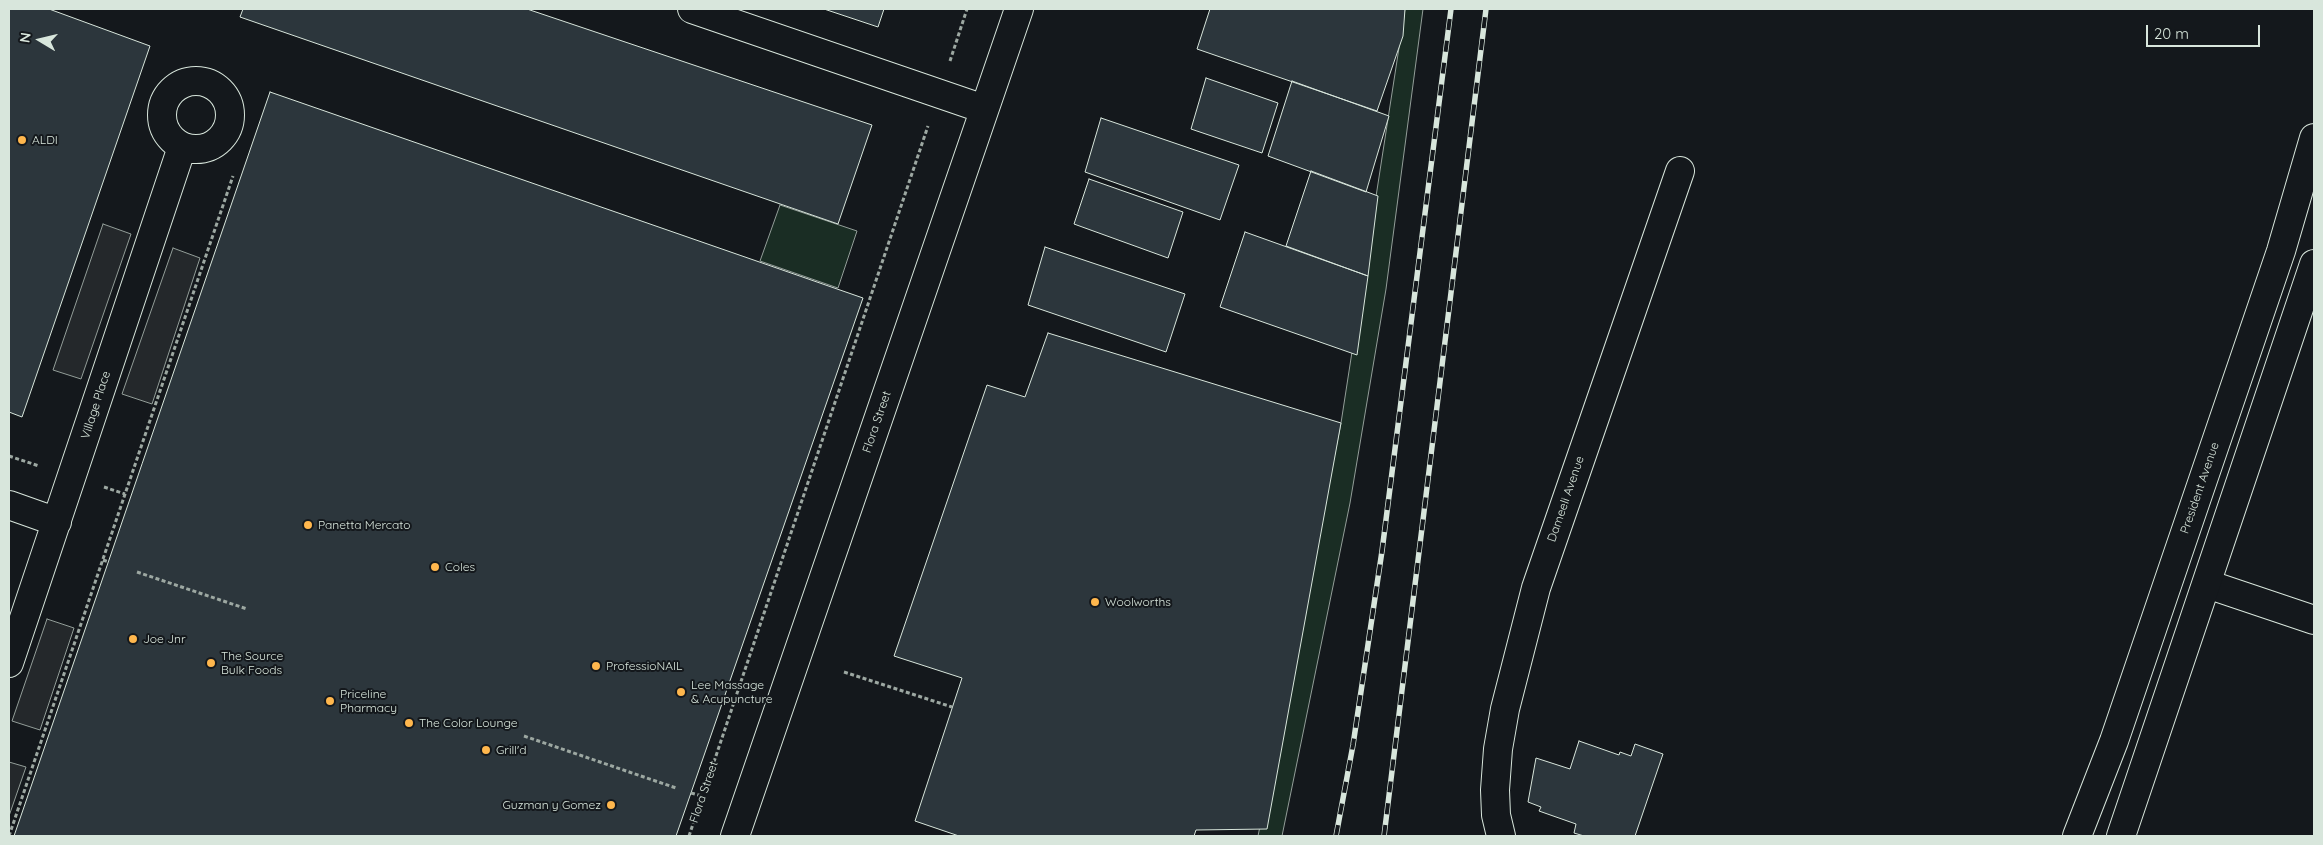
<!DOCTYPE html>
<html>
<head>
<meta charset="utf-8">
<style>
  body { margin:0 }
  #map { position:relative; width:2323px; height:845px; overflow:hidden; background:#14181c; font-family:Quicksand,sans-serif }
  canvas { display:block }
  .frame { position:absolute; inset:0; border:10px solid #d8e6dc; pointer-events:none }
  .north { position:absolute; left:15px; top:15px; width:50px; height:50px; -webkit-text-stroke:4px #14181c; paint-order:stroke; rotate:279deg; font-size:14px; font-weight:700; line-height:20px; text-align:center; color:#d8e6dc }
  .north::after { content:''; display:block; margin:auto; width:18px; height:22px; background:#d8e6dc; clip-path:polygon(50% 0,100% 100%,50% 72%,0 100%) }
  .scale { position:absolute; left:2146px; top:25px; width:114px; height:22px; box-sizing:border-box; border:2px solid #d8e6dc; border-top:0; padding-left:6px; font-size:15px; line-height:18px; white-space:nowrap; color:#d8e6dc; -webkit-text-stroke:4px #14181c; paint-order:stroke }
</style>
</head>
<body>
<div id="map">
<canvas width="2323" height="845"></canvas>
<div class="frame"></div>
<div class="north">N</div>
<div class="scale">20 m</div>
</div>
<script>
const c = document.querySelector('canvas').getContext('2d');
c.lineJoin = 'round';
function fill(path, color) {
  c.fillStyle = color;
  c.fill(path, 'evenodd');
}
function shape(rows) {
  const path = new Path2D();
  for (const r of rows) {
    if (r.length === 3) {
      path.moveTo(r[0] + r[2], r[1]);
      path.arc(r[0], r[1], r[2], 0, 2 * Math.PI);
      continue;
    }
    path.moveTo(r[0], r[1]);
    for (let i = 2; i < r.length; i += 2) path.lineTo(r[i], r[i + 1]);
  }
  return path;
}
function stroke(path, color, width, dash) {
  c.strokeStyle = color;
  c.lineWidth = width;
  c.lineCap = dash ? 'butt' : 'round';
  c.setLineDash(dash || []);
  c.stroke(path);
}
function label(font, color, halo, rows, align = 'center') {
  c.font = font + ' Quicksand,sans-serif';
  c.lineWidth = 4;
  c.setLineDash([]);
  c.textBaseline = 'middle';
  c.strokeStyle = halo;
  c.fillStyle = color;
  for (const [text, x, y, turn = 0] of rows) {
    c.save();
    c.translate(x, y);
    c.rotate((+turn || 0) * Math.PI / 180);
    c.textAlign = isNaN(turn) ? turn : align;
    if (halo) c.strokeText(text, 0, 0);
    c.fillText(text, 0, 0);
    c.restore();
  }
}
const green = shape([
  [1405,9,1423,9,1386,289,1350,503,1282,836,1258,836,1341,423,1405,9],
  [780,205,857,231,838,288,760,261,780,205]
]);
fill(green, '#1a2d24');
stroke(green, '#939e99', 1);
const parking = shape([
  [103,224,131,234,81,379,53,370,103,224],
  [173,248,200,258,152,404,122,394,173,248],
  [47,619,74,628,40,730,12,721,47,619],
  [9,762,26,767,9,816,9,762]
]);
fill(parking, '#24282b');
stroke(parking, '#939e99', 1);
const building = shape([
  [9,9,49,9,150,46,22,417,9,412,9,9],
  [243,9,527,9,872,125,838,224,240,17,243,9],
  [824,9,884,9,878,27,824,9],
  [1210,9,1405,9,1403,36,1377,111,1197,49,1210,9],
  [1206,78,1278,103,1262,153,1191,129,1206,78],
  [1292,81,1389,116,1366,192,1268,156,1292,81],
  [270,92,863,298,676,836,14,836,270,92],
  [1101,118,1239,165,1220,220,1085,172,1101,118],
  [1311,171,1378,196,1368,276,1286,246,1311,171],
  [1089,179,1183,212,1168,258,1074,224,1089,179],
  [1245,232,1368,276,1357,355,1220,307,1245,232],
  [1045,247,1185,294,1166,352,1028,305,1045,247],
  [1048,333,1341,423,1267,829,1196,830,1194,836,959,836,915,821,962,678,894,656,987,385,1025,397,1048,333],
  [1579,741,1619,755,1620,752,1631,756,1635,744,1663,754,1635,836,1584,836,1574,833,1576,824,1539,811,1541,807,1528,802,1536,758,1570,769,1579,741]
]);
fill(building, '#2c363c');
stroke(building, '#d8e6dc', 1);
const minor = shape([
  [692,9,984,109],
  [196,115,34],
  [9,505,57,522],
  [2207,584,2314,620],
  [9,663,182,147],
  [735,836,1019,9],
  [1501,836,1496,815,1495,790,1498,749,1505,709,1536,588,1680,171]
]);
const major = shape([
  [2077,836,2114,741,2281,251,2314,138],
  [2121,836,2314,264]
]);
stroke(minor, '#d8e6dc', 30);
stroke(major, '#d8e6dc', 30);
stroke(shape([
  [950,61,967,9],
  [9,456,39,466],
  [104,487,125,494],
  [103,560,109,562],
  [137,572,247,609],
  [844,672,952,707],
  [524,736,676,788],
  [691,793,702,796],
  [9,836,233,176],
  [689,836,928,126]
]), '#9da8a2', 3, [4, 2.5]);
stroke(minor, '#14181c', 28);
stroke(major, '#14181c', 28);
const rail = shape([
  [1336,836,1353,745,1382,551,1451,9],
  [1384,836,1486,9]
]);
stroke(rail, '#d8e6dc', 5.5);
stroke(rail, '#14181c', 4, [11]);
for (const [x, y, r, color] of [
  [22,140,5,"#ffb74d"],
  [308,525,5,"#ffb74d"],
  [435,567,5,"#ffb74d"],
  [1095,602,5,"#ffb74d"],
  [133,639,5,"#ffb74d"],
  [211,663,5,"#ffb74d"],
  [596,666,5,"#ffb74d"],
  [681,692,5,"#ffb74d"],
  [330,701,5,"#ffb74d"],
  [409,723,5,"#ffb74d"],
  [486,750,5,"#ffb74d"],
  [611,805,5,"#ffb74d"]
]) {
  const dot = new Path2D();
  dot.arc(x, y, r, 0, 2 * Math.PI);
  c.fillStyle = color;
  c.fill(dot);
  stroke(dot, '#14181c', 2);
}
label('12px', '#d8e6dc', '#14181c', [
  ["ALDI",32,140],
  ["Panetta Mercato",318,525],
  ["Coles",445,567],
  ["Woolworths",1105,602],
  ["Joe Jnr",143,639],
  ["The Source",221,656],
  ["Bulk Foods",221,670],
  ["ProfessioNAIL",606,666],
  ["Lee Massage",691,685],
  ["& Acupuncture",691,699],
  ["Priceline",340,694],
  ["Pharmacy",340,708],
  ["The Color Lounge",419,723],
  ["Grill'd",496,750],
  ["Guzman y Gomez",601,805,"right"]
], 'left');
label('12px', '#d8e6dc', '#14181c', [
  ["Village Place",96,405,-72],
  ["Flora Street",877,422,-71],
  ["President Avenue",2200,488,-71],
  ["Dameeli Avenue",1566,499,-71],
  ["Flora Street",704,792,-71]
]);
</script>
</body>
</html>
